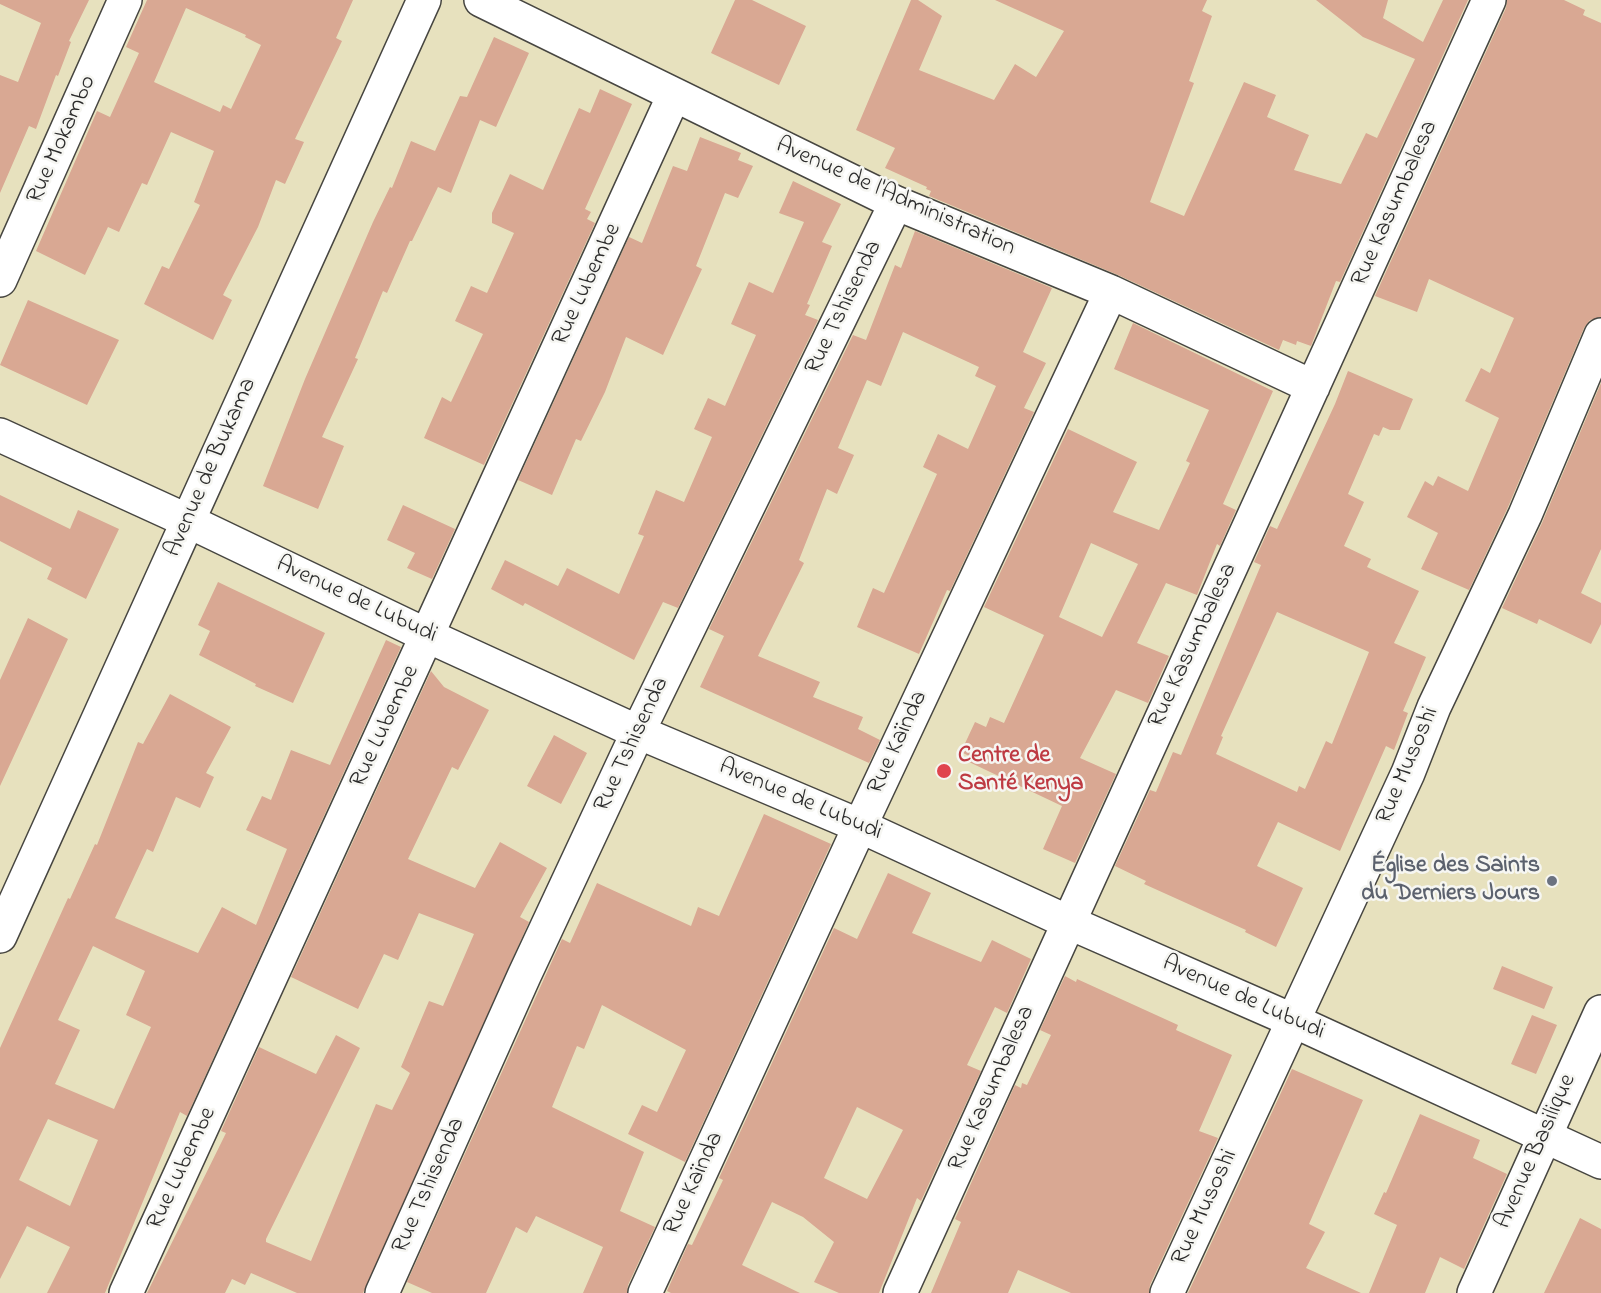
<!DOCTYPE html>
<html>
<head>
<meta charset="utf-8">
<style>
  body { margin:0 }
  canvas { display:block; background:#e7e1be }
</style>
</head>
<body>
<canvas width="1601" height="1293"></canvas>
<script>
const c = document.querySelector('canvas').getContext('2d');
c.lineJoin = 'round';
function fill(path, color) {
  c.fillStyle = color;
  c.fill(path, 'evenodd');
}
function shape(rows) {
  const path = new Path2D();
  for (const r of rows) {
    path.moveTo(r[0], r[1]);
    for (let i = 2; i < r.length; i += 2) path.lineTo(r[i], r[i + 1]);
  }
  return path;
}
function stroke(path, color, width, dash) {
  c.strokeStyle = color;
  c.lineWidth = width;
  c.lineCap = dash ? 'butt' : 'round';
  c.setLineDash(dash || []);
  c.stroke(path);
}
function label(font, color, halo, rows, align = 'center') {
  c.font = font + ' "Indie Flower",sans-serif';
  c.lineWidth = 5;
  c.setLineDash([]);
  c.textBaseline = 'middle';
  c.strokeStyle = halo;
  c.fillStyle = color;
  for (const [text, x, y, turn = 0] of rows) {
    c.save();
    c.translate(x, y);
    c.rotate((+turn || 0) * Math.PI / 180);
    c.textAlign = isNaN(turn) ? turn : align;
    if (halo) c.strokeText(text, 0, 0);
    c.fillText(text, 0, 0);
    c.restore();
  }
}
fill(shape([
  [0,0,89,0,69,41,71,42,58,76,56,75,36,129,29,126,0,193,0,75,18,82,41,23,0,4],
  [147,0,353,0,336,38,342,41,295,139,304,142,285,184,276,180,258,227,223,295,232,300,213,340,144,304,162,266,169,269,200,205,194,202,214,151,171,132,147,185,142,183,119,232,108,227,85,275,36,251,97,111,110,117,139,53,126,47],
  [186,8,246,35,245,37,261,45,231,109,223,105,220,112,154,82],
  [735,0,752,0,806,26,779,85,711,53],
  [911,0,918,0,942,16,919,70,994,100,1015,64,1036,77,1064,31,995,0,1207,0,1202,11,1212,16,1189,81,1194,83,1150,202,1184,216,1244,82,1276,95,1267,117,1309,135,1294,170,1341,184,1366,133,1377,138,1415,59,1363,37,1316,0,1388,0,1383,18,1423,42,1443,0,1468,0,1340,282,1336,281,1311,346,1297,341,1296,345,1283,340,1279,350,1118,275,929,196,931,191,926,189,927,187,885,168,895,148,856,130],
  [1507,0,1564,0,1585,10,1583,15,1601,23,1601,317,1590,320,1584,328,1508,507,1469,590,1421,569,1438,533,1407,517,1425,481,1433,486,1438,476,1468,491,1499,418,1465,401,1481,368,1490,373,1514,318,1429,279,1417,312,1375,296,1506,8],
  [494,37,529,53,496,127,480,120,451,193,438,187,412,241,410,241,387,293,383,291,355,358,358,359,322,437,344,446,318,509,263,486,305,379,373,222,390,187,392,188,411,141,435,151,460,96,467,97],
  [600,89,632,104,585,209,591,212,587,219,595,223,484,465,424,438,442,397,451,402,483,334,455,321,471,286,487,293,514,233,492,223,492,213,510,174,543,190,579,108,590,113],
  [700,137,741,153,738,160,753,166,738,198,725,193,696,266,702,269,663,355,626,337,605,392,581,441,576,439,552,495,518,480,629,237,642,243,673,166,687,171],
  [793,181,841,204,822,242,832,246,807,304,810,305,805,315,818,320,678,608,663,602,634,660,525,603,523,606,491,589,505,560,558,586,567,568,619,594,644,536,638,534,656,490,684,502,712,437,694,429,708,398,725,406,756,335,731,324,749,282,773,293,804,222,779,213],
  [915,231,1052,288,1023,352,1046,363,1024,408,1034,412,950,591,947,590,919,654,857,627,873,588,884,593,937,474,923,467,938,434,968,449,996,386,975,376,979,367,903,332,881,386,867,380,838,448,854,455,837,494,827,489,799,560,804,563,758,656,820,682,813,697,863,717,858,729,880,740,869,763,700,687,724,636,709,629,853,335,866,340,895,265,901,268],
  [28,300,119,340,87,405,0,365],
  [1133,323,1273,391,1223,504,1236,510,1220,546,1217,544,1197,595,1166,583,1137,643,1169,656,1148,703,1116,690,1080,758,1116,774,1075,863,1043,849,1062,806,969,762,971,757,961,752,975,722,986,727,990,717,1004,723,1044,635,984,607,1068,429,1137,462,1113,512,1159,530,1190,463,1186,461,1209,410,1114,369],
  [1091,543,1138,564,1102,637,1059,617],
  [1348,371,1413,399,1400,430,1390,430,1383,427,1379,436,1374,434,1348,494,1364,502,1344,546,1371,559,1367,567,1419,591,1394,643,1426,657,1403,711,1408,713,1394,750,1386,746,1340,851,1278,822,1257,866,1303,888,1276,947,1245,932,1246,930,1144,884,1146,881,1115,866,1150,790,1156,792,1173,752,1181,755,1261,565,1254,562,1270,526,1277,529,1335,404],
  [1277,612,1369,652,1332,744,1326,741,1305,789,1299,786,1297,792,1216,754,1223,737,1221,736],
  [1601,383,1601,549,1581,593,1601,603,1601,624,1591,644,1539,619,1537,624,1502,608,1542,523],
  [0,495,70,529,78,510,119,529,86,599,47,579,52,568,0,541],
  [403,505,455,529,432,579,407,568,415,553,387,540],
  [218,582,325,633,293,703,255,686,256,684,199,655,210,631,198,625],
  [28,618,68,639,0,786,0,680],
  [386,640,401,647,187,1116,180,1112,105,1293,47,1293,70,1247,27,1226,0,1279,0,1048,68,898,70,899,95,844,97,845,138,742,143,744,170,694,231,727,206,773,214,777,200,808,176,797,153,852,147,849,115,918,198,953,222,907,256,925,287,849,246,830,262,796,271,800,291,750,330,765],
  [93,946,145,971,126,1015,151,1027,114,1109,55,1084,80,1030,58,1020],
  [48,1119,98,1140,70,1206,19,1180],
  [431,671,444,687,489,710,458,770,452,767,408,859,475,888,500,842,547,868,520,917,529,922,363,1293,297,1293,251,1273,245,1285,232,1279,225,1293,147,1293,226,1133,221,1131,259,1047,316,1074,336,1035,360,1048,266,1239,266,1242,311,1261,376,1104,392,1110,410,1073,401,1067,429,1001,443,1006,474,934,419,913,398,960,384,954,358,1009,291,977],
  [554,735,587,753,561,804,527,786],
  [764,814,831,844,685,1162,628,1134,642,1105,657,1112,686,1050,602,1005,584,1049,577,1046,552,1107,644,1152,620,1211,655,1227,628,1285,627,1293,583,1293,603,1247,536,1216,527,1233,516,1227,486,1293,432,1293,407,1282,562,939,570,943,597,883,691,926,698,907,719,916],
  [888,873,931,893,912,933,981,962,992,940,1031,959,1007,1013,995,1007,967,1065,981,1071,921,1201,917,1198,879,1293,839,1293,814,1282,834,1242,803,1217,772,1202,742,1265,800,1293,671,1293,667,1291,688,1244,692,1245,723,1180,719,1178,834,928,857,939],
  [857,1107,903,1130,867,1199,824,1178],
  [1502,966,1553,987,1544,1009,1493,989],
  [1065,976,1076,982,1077,979,1178,1025,1176,1030,1232,1055,1199,1131,1218,1138,1150,1285,1149,1293,1071,1293,1018,1270,1008,1293,931,1293,961,1222,955,1219,1015,1085,1021,1088,1022,1083,1027,1085,1051,1035,1040,1030],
  [1532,1015,1557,1025,1536,1074,1511,1064],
  [1292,1069,1363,1100,1309,1224,1325,1232,1306,1268,1361,1293,1188,1293],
  [1420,1114,1480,1140,1473,1158,1507,1174,1464,1269,1440,1257,1425,1293,1369,1293,1397,1225,1374,1214,1384,1192,1386,1193],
  [1580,1218,1601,1229,1601,1293,1544,1293]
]), '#d9a893');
const street = shape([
  [481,0,896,203,1111,292,1313,387],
  [0,280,125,0],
  [0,435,188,521,428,636,638,732,860,826,1068,922,1294,1021,1601,1162],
  [0,936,424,0],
  [126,1293,674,95],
  [382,1293,524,976,638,732,896,203],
  [645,1293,860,826,1111,292],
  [900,1293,1489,0],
  [1167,1293,1408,773,1434,707,1525,515,1601,335]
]);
const secondary = shape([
  [1474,1293,1601,1012]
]);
stroke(street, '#474641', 36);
stroke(secondary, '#474641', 36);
stroke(street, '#fff', 33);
stroke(secondary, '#fff', 33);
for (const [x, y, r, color] of [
  [944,771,8,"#e0444e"],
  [1552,881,6,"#6b7280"]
]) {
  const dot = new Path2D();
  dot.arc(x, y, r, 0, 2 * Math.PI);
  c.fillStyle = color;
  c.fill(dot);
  stroke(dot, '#f6f6f2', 2);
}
label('24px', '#2b2b2b', '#f6f6f2', [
  ["Rue Mokambo",63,140,-66],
  ["Avenue de l'Administration",895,198,24],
  ["Rue Kasumbalesa",1396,204,-66],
  ["Rue Lubembe",588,285,-65],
  ["Rue Tshisenda",845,308,-64],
  ["Avenue de Bukama",212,468,-66],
  ["Avenue de Lubudi",356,601,25],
  ["Rue Kasumbalesa",1194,646,-65],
  ["Rue Lubembe",386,727,-65],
  ["Rue Kaïnda",899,743,-65],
  ["Rue Tshisenda",633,745,-65],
  ["Rue Musoshi",1409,766,-67],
  ["Avenue de Lubudi",800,801,23],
  ["Avenue de Lubudi",1243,999,24],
  ["Rue Kasumbalesa",993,1089,-66],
  ["Avenue Basilique",1537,1152,-66],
  ["Rue Lubembe",183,1169,-65],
  ["Rue Kaïnda",695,1184,-65],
  ["Rue Tshisenda",430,1186,-66],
  ["Rue Musoshi",1206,1208,-65]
]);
label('bold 24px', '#be3a42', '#f6f6f2', [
  ["Centre de",958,757],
  ["Santé Kenya",958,785]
], 'left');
label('bold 24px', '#5b616d', '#f6f6f2', [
  ["Église des Saints",1540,867],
  ["du Derniers Jours",1540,895]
], 'right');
</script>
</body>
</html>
